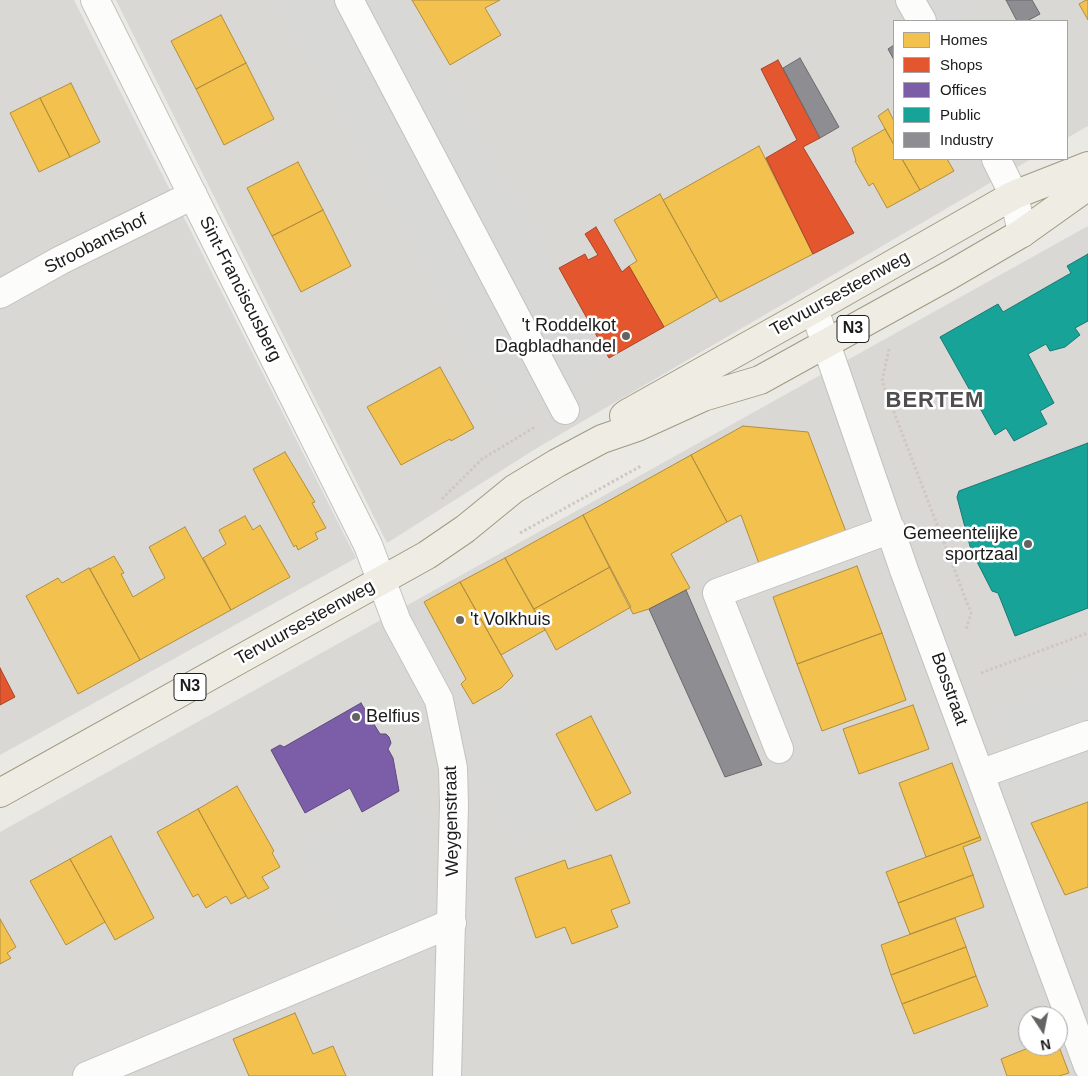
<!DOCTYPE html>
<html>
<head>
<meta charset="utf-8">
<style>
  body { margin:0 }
  #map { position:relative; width:1088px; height:1076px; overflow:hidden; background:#eae9e4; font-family:Arial,sans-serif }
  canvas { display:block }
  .legend { position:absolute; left:893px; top:20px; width:175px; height:140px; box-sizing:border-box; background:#fff; border:1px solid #a4a4a4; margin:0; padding:6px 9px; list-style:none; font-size:15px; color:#1b1b1b }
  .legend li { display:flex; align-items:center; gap:10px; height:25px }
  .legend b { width:25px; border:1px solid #a4a4a4 }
  .north { position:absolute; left:1018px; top:1006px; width:50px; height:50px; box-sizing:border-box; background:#fff; border:1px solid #a4a4a4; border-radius:50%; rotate:169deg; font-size:14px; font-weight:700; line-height:20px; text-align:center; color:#1b1b1b }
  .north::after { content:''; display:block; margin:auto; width:18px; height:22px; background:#636361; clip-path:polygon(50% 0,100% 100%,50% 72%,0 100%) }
</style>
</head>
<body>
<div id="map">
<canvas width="1088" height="1076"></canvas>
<ul class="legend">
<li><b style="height:14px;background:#f2c14e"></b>Homes</li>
<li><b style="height:14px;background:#e4572e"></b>Shops</li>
<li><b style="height:14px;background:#7b5ea7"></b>Offices</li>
<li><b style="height:14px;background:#17a398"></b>Public</li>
<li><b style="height:14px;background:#8d8d92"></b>Industry</li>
</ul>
<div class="north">N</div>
</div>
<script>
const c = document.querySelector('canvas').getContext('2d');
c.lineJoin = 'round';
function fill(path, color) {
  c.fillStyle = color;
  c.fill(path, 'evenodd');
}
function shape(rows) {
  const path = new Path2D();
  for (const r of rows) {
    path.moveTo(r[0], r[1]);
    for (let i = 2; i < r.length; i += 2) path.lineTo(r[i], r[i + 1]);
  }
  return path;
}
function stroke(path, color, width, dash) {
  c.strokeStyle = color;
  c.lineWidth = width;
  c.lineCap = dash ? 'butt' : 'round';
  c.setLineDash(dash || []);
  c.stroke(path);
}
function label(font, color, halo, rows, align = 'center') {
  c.font = font + ' Arial,sans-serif';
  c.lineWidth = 5;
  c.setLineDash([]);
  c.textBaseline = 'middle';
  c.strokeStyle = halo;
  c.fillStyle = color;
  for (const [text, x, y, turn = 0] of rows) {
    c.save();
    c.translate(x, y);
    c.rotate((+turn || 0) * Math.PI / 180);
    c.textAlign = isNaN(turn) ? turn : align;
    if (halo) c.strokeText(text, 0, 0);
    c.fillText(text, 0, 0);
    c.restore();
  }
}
fill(shape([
  [0,0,74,0,356,558,0,755],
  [116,0,1088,0,1088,126,1067,138,1067,21,894,21,894,159,1031,159,537,448,387,543],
  [1088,226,1088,1076,0,1076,0,832],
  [1028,1016,1058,1016,1058,1046,1028,1046]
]), '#d9d8d5');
fill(shape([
  [279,0,404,0,602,360,506,413],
  [916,0,958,0,970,21,927,21],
  [1088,677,1088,797,1035,817,996,711],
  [519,693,565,778,559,784,575,820,515,840,486,782,465,717],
  [407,792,420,827,421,922,360,951,299,846]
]), '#d8d8d6');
const homes = shape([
  [412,0,500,0,485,8,501,35,450,65,412,0],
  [1086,0,1088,0,1088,20,1079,4,1086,0],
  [221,15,246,63,196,89,171,41,221,15],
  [246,63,274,119,224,145,196,89,246,63],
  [71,83,100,142,70,157,40,98,71,83],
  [40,98,70,157,39,172,10,113,40,98],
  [888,109,894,121,894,145,878,116,888,109],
  [885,129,894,145,894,159,902,159,920,190,887,208,873,183,869,186,855,161,856,161,852,148,885,129],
  [759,146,813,254,720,302,663,200,759,146],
  [902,159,947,159,954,171,920,190,902,159],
  [298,162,323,210,272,236,247,188,298,162],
  [660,194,717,297,664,327,629,266,637,261,614,220,660,194],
  [323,210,351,266,301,292,272,236,323,210],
  [440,367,474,428,451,441,450,439,401,465,367,407,440,367],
  [743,426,808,432,848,537,761,569,741,515,727,522,691,455,743,426],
  [285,452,315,502,312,503,326,528,315,533,318,539,298,550,296,545,294,547,253,469,285,452],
  [691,455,727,522,671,554,690,588,649,609,633,614,583,515,691,455],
  [583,515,610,567,534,609,505,558,583,515],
  [245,516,253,530,260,525,290,577,231,610,203,558,226,544,219,530,245,516],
  [185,527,231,610,140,660,90,569,114,556,124,573,121,574,133,597,165,578,149,547,185,527],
  [505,558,545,630,501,655,460,582,505,558],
  [857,566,882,633,797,664,773,597,857,566],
  [610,567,631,607,556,650,534,609,610,567],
  [89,568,140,660,78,694,26,596,58,578,62,583,89,568],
  [460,582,513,676,501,688,473,704,461,684,466,679,424,602,460,582],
  [882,633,906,700,822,731,797,664,882,633],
  [913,705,929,749,859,774,843,729,913,705],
  [591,716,631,793,596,811,556,734,591,716],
  [952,763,980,837,926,857,899,783,952,763],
  [237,786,274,851,272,853,280,867,262,877,269,888,248,899,198,809,237,786],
  [1088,802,1088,887,1065,895,1031,823,1088,802],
  [198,809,246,896,231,904,226,896,206,908,198,894,193,897,157,832,198,809],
  [111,836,154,918,115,940,70,859,111,836],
  [980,837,981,840,963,847,973,875,898,903,886,872,980,837],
  [611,855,630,903,611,910,618,927,572,944,565,927,536,938,515,878,565,860,568,869,611,855],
  [70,859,105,922,66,945,30,881,70,859],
  [973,875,984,907,910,934,898,903,973,875],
  [955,918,966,947,891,975,881,945,955,918],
  [0,919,16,947,7,953,11,958,0,964,0,919],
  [966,947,976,976,902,1004,891,975,966,947],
  [976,976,988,1006,914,1034,902,1004,976,976],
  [295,1013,313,1054,333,1046,346,1076,249,1076,233,1039,295,1013],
  [1058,1044,1069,1073,1059,1076,1007,1076,1001,1059,1033,1046,1058,1046,1058,1044]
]);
fill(homes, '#f2c14e');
stroke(homes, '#b28f3f', 1);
const shops = shape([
  [778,60,820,138,803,147,854,233,813,254,766,158,797,140,761,69,778,60],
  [596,227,622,272,629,266,664,327,609,358,559,268,585,254,588,260,598,255,585,234,596,227],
  [0,668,15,697,0,705,0,668]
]);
fill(shops, '#e4572e');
stroke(shops, '#a84528', 1);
const offices = shape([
  [361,703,380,734,386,734,389,737,391,743,388,749,393,758,399,791,362,812,350,788,305,813,271,750,280,745,284,747,361,703]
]);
fill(offices, '#7b5ea7');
stroke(offices, '#5e4a7d', 1);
const public = shape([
  [1088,254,1088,321,1075,328,1080,335,1065,347,1050,351,1046,344,1028,354,1054,403,1040,411,1047,424,1014,441,1006,428,995,435,940,337,998,304,1003,312,1071,273,1067,266,1088,254],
  [1088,443,1088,608,1015,636,998,593,992,591,971,550,957,497,959,491,1088,443]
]);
fill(public, '#17a398');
stroke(public, '#187a72', 1);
const industry = shape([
  [1006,0,1032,0,1040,14,1027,21,1017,21,1006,0],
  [894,45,894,60,888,49,894,45],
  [800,58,839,127,820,138,783,68,800,58],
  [686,590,762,765,725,777,649,609,686,590]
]);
fill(industry, '#8d8d92');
stroke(industry, '#6b6b6e', 1);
const minor = shape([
  [95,0,368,545,397,622,439,700,453,768,454,805,447,1076],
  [349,0,565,410],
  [910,0,922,21],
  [996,159,1014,195,1022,233],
  [0,294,61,260,193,195],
  [814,309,904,570,1088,1066],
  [779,749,717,593,891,529],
  [980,774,1088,735],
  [87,1076,452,923]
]);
const major = shape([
  [624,416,628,413,814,309,1014,195,1088,166],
  [0,793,427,555,465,529,514,489,557,463,602,439,637,427,703,397,760,380,950,275,1022,233,1088,186]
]);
stroke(minor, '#c2c2c0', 30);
stroke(major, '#9f9b82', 30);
stroke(shape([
  [889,349,882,381,971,613,966,630],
  [442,499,482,459,535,427],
  [520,533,641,466],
  [981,673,1088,633]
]), '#d1c6c2', 3, [2.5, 2.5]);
stroke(minor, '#fcfcfb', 28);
stroke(major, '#efece3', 28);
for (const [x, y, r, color] of [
  [626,336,5,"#636361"],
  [1028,544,5,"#636361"],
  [460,620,5,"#636361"],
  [356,717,5,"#636361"]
]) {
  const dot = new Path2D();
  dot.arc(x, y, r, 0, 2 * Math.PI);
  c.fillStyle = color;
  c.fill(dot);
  stroke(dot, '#fff', 2);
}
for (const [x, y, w] of [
  [853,329,32],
  [190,687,32]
]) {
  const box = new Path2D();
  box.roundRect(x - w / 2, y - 13.5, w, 27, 4);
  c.fillStyle = '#fff';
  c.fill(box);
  stroke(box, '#1b1b1b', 1);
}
label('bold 16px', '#1b1b1b', null, [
  ["N3",853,329],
  ["N3",190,687]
]);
label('18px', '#1b1b1b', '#fff', [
  ["Stroobantshof",96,244,-27],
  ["Sint-Franciscusberg",240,289,63],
  ["Tervuursesteenweg",840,294,-29],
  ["Tervuursesteenweg",305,623,-29],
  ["Bosstraat",949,689,70],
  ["Weygenstraat",452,821,-91]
]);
label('18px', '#1b1b1b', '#fff', [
  ["'t Roddelkot",616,326],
  ["Dagbladhandel",616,347],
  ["Gemeentelijke",1018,534],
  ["sportzaal",1018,555],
  ["'t Volkhuis",470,620,"left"],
  ["Belfius",366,717,"left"]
], 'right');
c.letterSpacing = '1px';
label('bold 22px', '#4e4e4e', '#fff', [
  ["BERTEM",935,401]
]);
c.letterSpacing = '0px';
</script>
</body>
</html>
